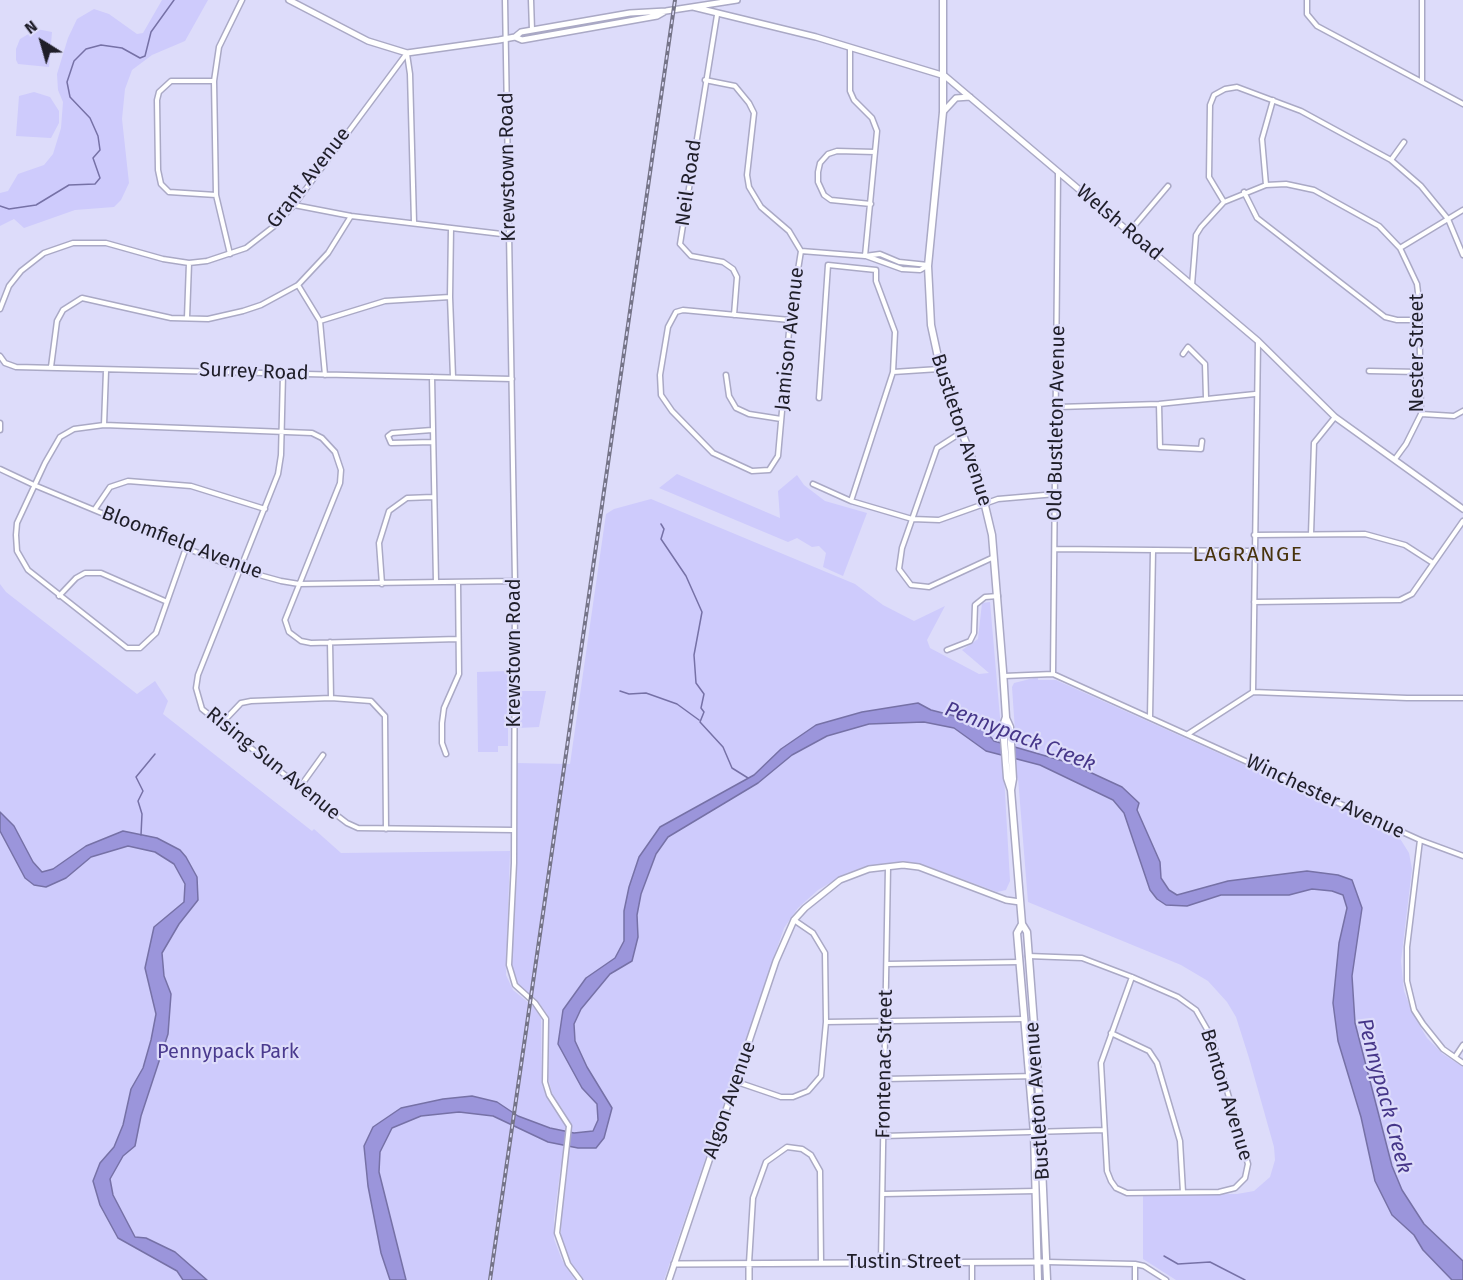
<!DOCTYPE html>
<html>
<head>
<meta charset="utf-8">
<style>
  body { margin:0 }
  #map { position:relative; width:1463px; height:1280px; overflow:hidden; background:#dddcfa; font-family:"Fira Sans",sans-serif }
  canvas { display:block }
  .north { position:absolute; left:12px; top:12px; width:60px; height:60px; -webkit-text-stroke:4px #dddcfa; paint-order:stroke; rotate:323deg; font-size:16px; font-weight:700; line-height:24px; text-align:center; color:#1f1e29 }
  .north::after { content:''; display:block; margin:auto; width:21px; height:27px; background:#1f1e29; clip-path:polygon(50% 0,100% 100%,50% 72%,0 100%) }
</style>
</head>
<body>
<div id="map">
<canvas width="1463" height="1280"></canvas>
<div class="north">N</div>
</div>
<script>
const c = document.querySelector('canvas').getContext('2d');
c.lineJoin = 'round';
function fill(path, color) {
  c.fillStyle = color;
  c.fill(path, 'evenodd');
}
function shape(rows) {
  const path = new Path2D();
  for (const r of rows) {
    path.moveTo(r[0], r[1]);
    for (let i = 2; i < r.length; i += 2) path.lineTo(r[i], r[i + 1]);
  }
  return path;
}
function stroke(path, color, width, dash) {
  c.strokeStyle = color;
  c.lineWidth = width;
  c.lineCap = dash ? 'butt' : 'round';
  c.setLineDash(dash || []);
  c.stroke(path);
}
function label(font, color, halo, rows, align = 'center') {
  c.font = font + ' "Fira Sans",sans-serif';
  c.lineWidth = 4.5;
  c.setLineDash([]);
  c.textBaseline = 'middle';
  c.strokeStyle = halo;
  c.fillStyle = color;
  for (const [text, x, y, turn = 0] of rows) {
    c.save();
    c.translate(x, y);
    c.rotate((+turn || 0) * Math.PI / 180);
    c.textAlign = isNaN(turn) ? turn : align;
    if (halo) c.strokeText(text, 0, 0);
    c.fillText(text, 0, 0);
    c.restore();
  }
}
fill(shape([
  [162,0,208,0,185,41,152,55,132,70,125,89,122,119,129,183,121,200,114,207,75,210,24,228,14,219,0,226,0,193,8,191,18,174,44,165,53,154,61,128,63,102,58,90,57,74,68,38,77,19,94,9,109,14,137,34,143,33],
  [37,29,52,32,49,67,18,64,16,60,16,49,20,39],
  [34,92,50,97,59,111,59,123,51,138,16,136,19,96],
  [677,474,780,518,778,491,797,475,804,485,825,501,867,513,843,576,823,567,826,553,819,546,812,547,797,538,788,542,659,488],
  [651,499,855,584,883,605,914,621,945,606,927,640,930,648,979,674,989,673,962,650,978,639,982,603,990,602,1001,729,1015,731,1012,687,1014,683,1038,677,1038,680,1056,680,1385,828,1399,837,1409,853,1412,869,1401,961,1404,991,1414,1016,1427,1038,1443,1054,1463,1067,1463,1280,1176,1280,1143,1259,1143,1195,1237,1194,1254,1191,1270,1177,1275,1160,1274,1147,1249,1058,1236,1017,1227,1002,1208,981,1181,965,1028,902,1018,778,1004,775,1010,881,1006,890,997,892,924,865,870,865,847,873,818,890,798,908,784,928,664,1280,583,1280,570,1261,561,1241,561,1217,568,1166,561,1165,554,1219,554,1239,562,1260,575,1280,0,1280,0,584,6,592,137,694,155,681,168,701,163,714,312,831,314,829,341,853,510,851,506,975,513,990,535,1008,541,1018,542,1085,546,1095,559,1114,564,1112,552,1093,548,1077,549,1024,547,1014,539,1003,519,986,511,969,517,872,516,763,570,764,606,514,614,509],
  [508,671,508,746,498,746,498,752,478,752,477,672],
  [518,691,546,691,539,727,518,728]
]), '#cecbfc');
const water = shape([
  [918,703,931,710,978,722,994,741,1070,763,1122,787,1139,803,1137,810,1160,862,1161,878,1169,890,1177,895,1228,881,1307,871,1338,875,1352,880,1362,908,1352,976,1355,1023,1392,1166,1402,1190,1424,1224,1463,1261,1463,1280,1452,1280,1423,1250,1414,1235,1392,1215,1375,1181,1361,1117,1338,1041,1333,1003,1339,943,1347,908,1343,895,1332,891,1312,889,1289,895,1221,895,1187,906,1166,905,1157,899,1150,890,1124,813,1113,800,1040,765,986,751,954,728,924,722,869,724,827,736,792,755,758,783,668,837,656,854,641,894,637,915,638,937,632,961,610,974,581,1009,574,1024,575,1041,587,1067,612,1108,604,1138,596,1148,578,1148,548,1142,493,1116,459,1112,421,1116,392,1128,380,1152,379,1172,406,1280,390,1280,381,1253,368,1186,364,1146,373,1127,401,1108,443,1099,472,1096,497,1102,518,1116,550,1128,574,1133,593,1131,598,1120,597,1104,582,1088,558,1044,563,1010,586,978,615,958,624,941,624,911,629,887,639,857,660,827,754,775,781,749,816,725,862,712,918,703],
  [0,812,14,826,33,862,42,872,53,869,86,846,123,831,157,838,180,850,186,857,197,877,198,900,179,924,162,953,164,976,171,994,168,1034,141,1116,135,1146,123,1156,110,1179,113,1195,135,1237,146,1238,175,1252,207,1280,183,1280,177,1271,118,1238,100,1205,93,1181,100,1163,114,1147,123,1125,131,1089,143,1068,151,1040,156,1014,145,968,154,927,184,902,185,884,174,864,155,852,128,846,91,857,66,878,46,887,34,885,25,878,0,831,0,812]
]);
fill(water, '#9b95db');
stroke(water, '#7671a6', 1.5);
stroke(shape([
  [0,206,9,209,36,205,69,185,95,184,100,178,93,158,100,150,98,136,90,118,70,97,67,82,74,61,86,49,101,45,122,48,140,58,145,56,151,32,174,0],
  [661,524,664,529,661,539,686,576,702,612,694,655,696,683,704,694,701,708,704,712,700,722,723,747,732,768,748,778],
  [620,691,629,694,646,693,677,704,699,720],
  [141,835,142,814,138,801,143,791,136,777,155,754],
  [1164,1256,1178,1264,1210,1262,1245,1280]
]), '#7671a6', 1.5);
const minor = shape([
  [505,0,515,581,514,863,509,965,515,985,535,1003,546,1019,545,1082,549,1095,569,1126,557,1233,568,1264,580,1280],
  [531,0,532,30],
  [1307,0,1307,14,1317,26,1463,104],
  [1422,0,1422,82],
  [717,15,680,244,691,256,723,262,733,269,737,277,734,315],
  [850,48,850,91,854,100,872,118,877,131,865,256],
  [407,54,410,74,414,222],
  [705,80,735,86,749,103,754,113,747,175,749,187,761,207,789,231,801,251,790,320,778,456,769,470,752,471,713,453,672,411,661,395,660,375,668,327,676,312,683,310,790,320],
  [214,81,171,81,159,92,157,100,158,170,161,184,169,192,216,195],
  [1391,160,1404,142],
  [1266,185,1262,139,1273,100],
  [1244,192,1257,218,1385,317,1397,320,1418,320],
  [1224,202,1209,177,1210,105,1214,95,1225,89,1237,87,1301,111,1391,160,1421,186,1448,219,1463,255],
  [871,204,831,200,824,195,818,182,818,172,820,163,828,154,837,151,875,152],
  [294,205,351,216,510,235],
  [451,228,450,297,453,377],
  [1129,232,1168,186],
  [1400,248,1463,210],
  [801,251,865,256,880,254,899,262,928,265],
  [230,254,216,195,214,81,219,47,242,0],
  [866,256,902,269,920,270,927,266],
  [298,285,320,321,325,375],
  [1192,285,1196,235,1201,227,1224,202,1266,185,1286,184,1314,190,1379,226,1400,248,1417,284,1419,301,1421,414,1406,444,1395,459],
  [0,309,9,286,21,271,44,253,73,243,106,243,163,259,189,263,207,261,246,248,273,227,294,205,407,53],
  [187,318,189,263],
  [320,321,385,301,450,297],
  [1183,354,1188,347,1205,364,1206,398],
  [0,356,5,363,16,367,512,379],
  [51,367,57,321,63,310,82,298,171,318,208,319,243,311,261,305,298,285,328,253,351,216],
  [1369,371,1419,372],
  [893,372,939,369],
  [283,374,281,455,278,474,198,675,196,688,202,709,300,787,347,823,358,828,513,830],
  [726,375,729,396,736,408,749,414,781,419],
  [432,377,436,582],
  [1159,404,1160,447,1201,449,1202,441],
  [1058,407,1159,404,1255,394],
  [1421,414,1454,416,1463,411],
  [0,423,0,430],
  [104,425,106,371],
  [432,430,392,433,388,436,391,443,433,442],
  [962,432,937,448,902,548,899,569,911,585,929,587,994,557],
  [0,469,34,485,186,548,241,570,281,581,299,584,515,581],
  [813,484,851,501,893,372,895,332,876,281,876,270,828,265,819,398],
  [851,501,912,519,939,520,998,499,1056,494],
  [95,509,110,487,128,481,191,486,265,509],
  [1311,534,1314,443,1335,417],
  [1254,535,1365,534,1405,545,1433,563],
  [186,548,156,633,140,648,127,648,28,570,17,551,16,535,17,523,45,463,60,437,74,429,104,425,312,433,322,438,335,452,341,470,340,483,285,620,289,632,301,641,311,643,458,639],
  [1056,549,1254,551],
  [382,584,379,543,389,511,407,498,433,497],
  [59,596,76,578,85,573,101,573,165,601],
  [1254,602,1400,600,1412,594,1463,521],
  [330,642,331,698],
  [947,650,970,641,974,633,975,605,985,597,998,596],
  [1053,674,1058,173],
  [1004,676,1053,674,1420,840,1463,856],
  [1253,692,1407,698,1463,698],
  [1150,717,1153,551],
  [221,724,241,703,251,701,331,698,371,701,385,716,386,829],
  [1188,734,1253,692,1258,342],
  [446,754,442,743,442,723,444,708,459,674,458,583],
  [300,787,323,755],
  [1420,840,1407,947,1407,981,1414,1010,1423,1024,1443,1049,1463,1063],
  [1028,956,1082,958,1132,977,1178,997,1196,1010,1212,1038,1248,1164,1245,1178,1235,1188,1219,1192,1127,1193,1116,1188,1111,1181,1107,1171,1101,1063,1132,977],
  [887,964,1020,962],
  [826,1022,1025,1019],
  [1111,1033,1149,1051,1157,1063,1180,1141,1183,1192],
  [1455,1057,1463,1045],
  [884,1079,1038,1076],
  [737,1082,781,1097,793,1097,808,1091,821,1076,826,1022,825,953,813,933,794,920],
  [883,1136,1104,1130],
  [883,1194,1036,1191],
  [881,1262,888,867],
  [1047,1262,1135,1264,1144,1266,1166,1280],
  [749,1263,753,1198,766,1162,787,1147,802,1149,811,1155,820,1171,821,1262],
  [972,1263,972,1280],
  [1135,1264,1135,1280]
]);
const tertiary = shape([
  [674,1264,1047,1262],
  [669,1280,776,961,794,920,805,908,840,880,869,869,903,865,919,867,1006,900,1020,902],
  [749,1280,749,1263]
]);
const secondary = shape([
  [289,0,368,41,407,53,499,40,515,37,521,32,630,13,666,11,737,0],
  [693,7,816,37,945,76,1258,341,1335,417,1463,509],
  [515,37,522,40,657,16,664,12],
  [943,112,956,98,970,97]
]);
const primary = shape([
  [943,0,943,112,928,266,931,325,944,385,977,472,992,535,1003,671,1006,717,1003,726,1007,778,1011,790,1022,924,1027,932,1038,1076,1047,1280],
  [1006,718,1010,727,1013,779,1011,790],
  [1022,924,1017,933,1034,1133,1038,1280]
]);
stroke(minor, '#aaa9c5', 7);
stroke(tertiary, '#aaa9c5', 8);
stroke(secondary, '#aaa9c5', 8);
stroke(primary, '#aaa9c5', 9);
stroke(minor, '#fff', 4);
stroke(tertiary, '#fff', 5);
stroke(secondary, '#fff', 5);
stroke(primary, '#fff', 6);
const rail = shape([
  [490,1280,675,0]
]);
stroke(rail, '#757488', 4);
stroke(rail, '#dddcfa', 1.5, [4.5]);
label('20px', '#1f1e29', '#dddcfa', [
  ["Krewstown Road",508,167,-91],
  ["Grant Avenue",309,178,-52],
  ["Neil Road",689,183,-82],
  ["Welsh Road",1119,223,40],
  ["Jamison Avenue",790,339,-84],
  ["Nester Street",1417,353,-90],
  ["Surrey Road",254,372,2],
  ["Old Bustleton Avenue",1057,423,-89],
  ["Bustleton Avenue",961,430,72],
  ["Bloomfield Avenue",182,543,21],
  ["Krewstown Road",514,653,-90],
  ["Rising Sun Avenue",273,764,39],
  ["Winchester Avenue",1325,797,25],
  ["Frontenac Street",885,1064,-89],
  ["Benton Avenue",1226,1095,73],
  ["Algon Avenue",730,1100,-71],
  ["Bustleton Avenue",1038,1101,-94],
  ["Tustin Street",904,1262]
]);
label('20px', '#4a3a8e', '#dddcfa', [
  ["Pennypack Park",228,1052]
]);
c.letterSpacing = '1.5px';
label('21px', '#48330d', '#dddcfa', [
  ["LAGRANGE",1248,555]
]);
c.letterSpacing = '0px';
label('italic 21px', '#463689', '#dddcfa', [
  ["Pennypack Creek",1020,737,21],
  ["Pennypack Creek",1384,1096,75]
]);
</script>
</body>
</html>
